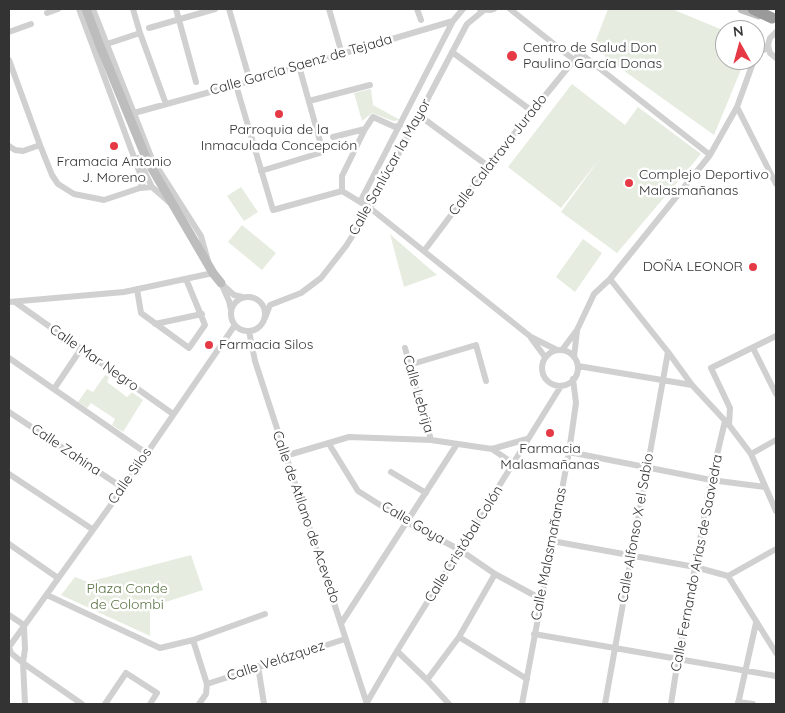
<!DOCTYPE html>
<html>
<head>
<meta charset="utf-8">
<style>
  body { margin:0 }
  #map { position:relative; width:785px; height:713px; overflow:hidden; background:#fff; font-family:Quicksand,sans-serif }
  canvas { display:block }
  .frame { position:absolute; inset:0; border:10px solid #333; pointer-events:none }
  .north { position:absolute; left:715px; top:20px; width:50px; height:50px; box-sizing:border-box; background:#fff; border:1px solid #adadad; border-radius:50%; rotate:353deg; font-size:14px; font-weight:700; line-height:20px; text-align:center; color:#333 }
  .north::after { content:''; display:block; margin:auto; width:18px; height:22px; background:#e63946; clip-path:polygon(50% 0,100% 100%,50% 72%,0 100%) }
</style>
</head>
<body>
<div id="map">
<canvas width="785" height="713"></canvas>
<div class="frame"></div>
<div class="north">N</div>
</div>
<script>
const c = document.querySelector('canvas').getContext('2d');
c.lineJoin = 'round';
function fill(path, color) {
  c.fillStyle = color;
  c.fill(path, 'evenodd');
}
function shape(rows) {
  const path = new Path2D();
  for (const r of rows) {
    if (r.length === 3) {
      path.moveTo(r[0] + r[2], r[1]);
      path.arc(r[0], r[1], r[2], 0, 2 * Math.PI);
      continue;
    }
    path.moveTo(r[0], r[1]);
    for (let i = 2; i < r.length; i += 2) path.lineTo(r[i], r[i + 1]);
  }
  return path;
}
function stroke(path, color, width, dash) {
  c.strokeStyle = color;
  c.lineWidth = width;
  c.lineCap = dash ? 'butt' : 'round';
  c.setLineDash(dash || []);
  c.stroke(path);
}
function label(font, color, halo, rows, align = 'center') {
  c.font = font + ' Quicksand,sans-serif';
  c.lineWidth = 5;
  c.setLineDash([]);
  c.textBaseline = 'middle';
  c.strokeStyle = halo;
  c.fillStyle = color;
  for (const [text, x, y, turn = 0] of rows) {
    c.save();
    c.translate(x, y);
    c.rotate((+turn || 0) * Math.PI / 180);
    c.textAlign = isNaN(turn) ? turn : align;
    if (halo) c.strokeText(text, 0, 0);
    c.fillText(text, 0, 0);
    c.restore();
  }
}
fill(shape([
  [608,9,672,9,725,31,725,60,745,60,714,135,606,58,596,40],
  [572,84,625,125,638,107,701,154,617,253,561,212,601,157,561,208,508,167],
  [371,89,373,105,400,120,393,121,372,113,362,121,354,93],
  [241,187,258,212,244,221,227,196],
  [242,225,276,253,262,270,228,242],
  [390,234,400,243,437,275,404,287],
  [583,239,602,253,575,292,556,277],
  [105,375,109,377,107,382,127,397,132,392,143,400,123,432,112,425,115,419,91,403,87,408,78,402,87,389,93,392],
  [191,555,203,590,150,607,150,636,61,595,75,577,88,582]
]), '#e6ecdf');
stroke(shape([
  [79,9,138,168,143,182,140,188],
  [93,9,152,159,201,236,208,261],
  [133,9,140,33,166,104],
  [176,9,196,82],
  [229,9,250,81],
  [329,9,342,54],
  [417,9,421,20],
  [480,9,491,10,494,9],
  [510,9,574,60,580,53,710,155],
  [47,13,58,9],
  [149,28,215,9],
  [9,32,31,24],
  [776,32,770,38,768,45,770,53,776,58],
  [107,44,140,33],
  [452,52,532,111],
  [755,58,759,52,768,48],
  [9,60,40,145,52,175,58,184,74,194,104,200,140,188,152,187],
  [236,85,273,210,342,191,370,208,531,337,557,350],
  [309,101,370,85],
  [737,107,776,184],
  [134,113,250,81,453,21,463,9],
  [420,116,488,166],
  [333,137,365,129],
  [9,146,15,150,23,151,40,145],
  [138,158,152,187,169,202],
  [261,171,323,152,299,66],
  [342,191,342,176,365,129,373,117,395,127,400,125],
  [360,202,453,21],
  [424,251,488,166,574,60],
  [610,279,668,352,692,385,729,425,751,454,776,511],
  [221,283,229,301,231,310],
  [224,286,234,295,242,297],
  [137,289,141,313,189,348,205,325,186,279],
  [248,314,17],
  [9,302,124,292,213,273],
  [15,302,173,414],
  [265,318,270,305,301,293,321,278,346,246,370,208,467,24,483,11],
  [155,324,202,314],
  [249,331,255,361,367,704],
  [531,338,545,357],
  [405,348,431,440],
  [753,348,776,394],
  [562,350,577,330,594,294,610,279,710,155,737,107,754,60],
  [560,368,18],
  [574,357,577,331],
  [9,358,146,453],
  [409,365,476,345,486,381],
  [578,366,692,385],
  [54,389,81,349],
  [9,412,123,488],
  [729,425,730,408,711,368,776,336],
  [329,444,358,491,407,522,460,550,495,574,541,599],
  [492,449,514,464],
  [569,452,711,480,765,487],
  [751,454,776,440],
  [285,456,349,437,431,440,492,449,527,439],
  [391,472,426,493],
  [9,474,92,529],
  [552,541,695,567,728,576],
  [9,544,58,578],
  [728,576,776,653],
  [728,576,776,549],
  [47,595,160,648,193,640,265,614],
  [9,615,24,625],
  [342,622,457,444],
  [24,627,25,649,23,663,25,704],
  [534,634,776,676],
  [459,637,527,679],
  [193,640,207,684,206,694,199,704],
  [9,647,123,488,235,325],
  [9,647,11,653,23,663,82,704],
  [397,651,427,680,449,704],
  [258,666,264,704],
  [427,680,459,637,495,574],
  [207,684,345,639],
  [738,702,753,704],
  [105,704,126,673,157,693,150,704],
  [366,704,397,651,561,386],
  [522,704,569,452,576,403,573,379],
  [605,704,668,352],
  [671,704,678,659,711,480,725,421],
  [738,704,756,623]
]), '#d0d0d0', 6);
stroke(shape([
  [86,9,100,46,147,160,213,273,221,283],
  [742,9,759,15]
]), '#bdbdbd', 9);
stroke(shape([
  [753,9,772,18]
]), '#9a9a9a', 11);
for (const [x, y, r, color] of [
  [512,56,6,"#e63946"],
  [279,114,5,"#e63946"],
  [114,146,5,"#e63946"],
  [629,183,5,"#e63946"],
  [753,267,5,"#e63946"],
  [209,345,5,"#e63946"],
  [550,433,5,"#e63946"]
]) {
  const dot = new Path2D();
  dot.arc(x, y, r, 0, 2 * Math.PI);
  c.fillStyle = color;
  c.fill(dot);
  stroke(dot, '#fff', 2);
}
label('14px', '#333', '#fff', [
  ["Centro de Salud Don",523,48],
  ["Paulino García Donas",523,64],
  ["Parroquia de la",279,130,"center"],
  ["Inmaculada Concepción",279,146,"center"],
  ["Framacia Antonio",114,162,"center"],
  ["J. Moreno",114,178,"center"],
  ["Complejo Deportivo",639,175],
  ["Malasmañanas",639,191],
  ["DOÑA LEONOR",743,267,"right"],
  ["Farmacia Silos",219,345],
  ["Farmacia",550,449,"center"],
  ["Malasmañanas",550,465,"center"]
], 'left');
label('14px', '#333', '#fff', [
  ["Calle García Saenz de Tejada",301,65,-16],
  ["Calle Calatrava Jurado",498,155,-52],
  ["Calle Sanlúcar la Mayor",390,167,-61],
  ["Calle Mar Negro",94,358,35],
  ["Calle Lebrija",418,394,74],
  ["Calle Zahina",66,450,34],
  ["Calle Silos",130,476,-55],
  ["Calle de Atilano de Acevedo",306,517,71],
  ["Calle Goya",413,523,30],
  ["Calle Alfonso X el Sabio",636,528,-80],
  ["Calle Cristóbal Colón",464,544,-58],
  ["Calle Malasmañanas",549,554,-79],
  ["Calle Fernando Arias de Saavedra",697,563,-79],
  ["Calle Velázquez",276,661,-18]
]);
label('14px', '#56703f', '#fff', [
  ["Plaza Conde",127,589],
  ["de Colombi",127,605]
]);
</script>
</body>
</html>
